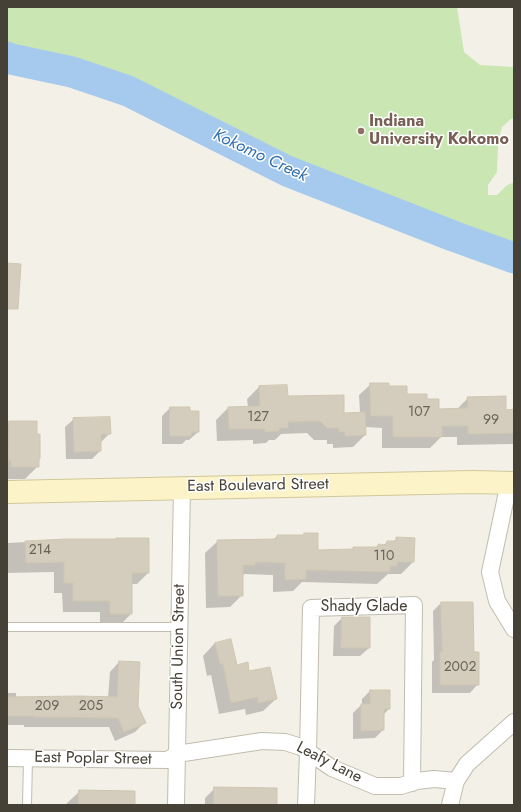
<!DOCTYPE html>
<html>
<head>
<meta charset="utf-8">
<style>
	body { margin:0 }
	#map { position:relative; width:521px; height:812px; overflow:hidden; background:#f3f1e7; font-family:Jost,sans-serif }
	canvas { display:block }
	.frame { position:absolute; inset:0; border:8px solid #464137; pointer-events:none }
</style>
</head>
<body>
<div id="map">
<canvas width="521" height="812"></canvas>
<div class="frame"></div>
</div>
<script>
const c = document.querySelector('canvas').getContext('2d');
c.lineJoin = 'round';
function fill(path, color) {
  c.fillStyle = color;
  c.fill(path, 'evenodd');
}
function trace(path, color, width, dash) {
  c.strokeStyle = color;
  c.lineWidth = width;
  c.lineCap = dash ? 'butt' : 'round';
  c.setLineDash(dash || []);
  c.stroke(path);
}
function drawText(font, color, halo, rows, align = 'center') {
  c.font = font + ' Jost,sans-serif';
  c.lineWidth = 3;
  c.setLineDash([]);
  c.textBaseline = 'middle';
  c.strokeStyle = halo;
  c.fillStyle = color;
  for (const [text, x, y, turn = 0] of rows) {
    c.save();
    c.translate(x, y);
    c.rotate((+turn || 0) * Math.PI / 180);
    c.textAlign = isNaN(turn) ? turn : align;
    if (halo) c.strokeText(text, 0, 0);
    c.fillText(text, 0, 0);
    c.restore();
  }
}
fill(new Path2D(`
	M7,7H457L464,52L480,65L514,67V118L511,119L502,127L499,138L498,147L497,172L488,185V195H497L506,186L514,182V258L453,236L287,171L128,91L72,72L11,59L7,57Z`), '#cae6b2');
fill(new Path2D(`
	M371,384L388,387L406,395L426,400L438,410L457,409L468,398L505,411L514,410V443L513,444L457,445V437H441L430,448H382V428L365,427V435L353,447L333,448V444H327V440H314L307,433L281,434L275,440H269L266,443L253,444V440L217,441L216,420L228,408L248,407L247,399L260,386L287,397L343,414L360,413L359,395Z
	M170,408L189,412L198,432L189,440H186L182,444H162V416Z
	M74,419L110,433L101,442H100V451L92,459H66L65,427Z
	M10,422L39,459L38,460V466L25,479H7V425Z
	M304,534L317,551L351,550L354,548H375L378,545L383,546L387,542H393L397,538L414,539L413,562L401,574H388L377,584L302,582L293,591L273,592V575L244,574L242,577V595L230,607L206,608L205,553L218,541L273,540L277,536H303Z
	M66,540L148,573L137,584H131V614L120,625H100V612H63L62,593H54V572L7,573V543Z
	M441,603L473,653L478,684L470,693H432V662L434,660L433,611Z
	M342,618L369,648L360,656H333L334,626Z
	M215,643L236,666L249,673L276,699L263,711L246,715L245,709L219,714L211,675L207,676L203,656Z
	M119,662L144,723L135,732L115,741L109,727H24V725H7V693H16V698H108L110,672Z
	M370,691H389V709L383,715V730L375,738L353,739V713L362,704V699Z
	M215,788L276,805H205V798Z
	M80,791L134,805H67V803Z
	M413,804V805H379Z`), '#0003');
trace(new Path2D(`
	M7,57L11,59L72,72L128,91L287,171L453,236L514,258`), '#a6caed', 31);
const building = new Path2D(`
	M7,263L21,264L18,309H7Z
	M370,383H389V386H407V394H427V399H439V409L468,408L467,397L506,396V410L514,409V433L468,434V426H442V437H393V416H371Z
	M287,385L288,396L344,395V413L365,412L366,435L345,436V432H339V428H327L320,421L288,422V428H279V431L265,432V429H229L228,407L260,406L259,386Z
	M170,407H190V411H199V432H192L191,436H170Z
	M110,417L111,434H101V451L74,452L73,418Z
	M9,421H37V434H40V459H39V467H11V460L9,461Z
	M304,533H318V550L353,549V547H378V544L386,545L387,541H396V537L415,538L414,562H397V566H390V572L306,570V579L285,580V563L255,562V565H243V596H218L217,540L277,539V535H304Z
	M116,538H149V573H132V614H110V601H73V583H64V562L26,563L25,541L66,539H116Z
	M441,602H473L474,652H479V685H440V652H442Z
	M342,617H370V648H341Z
	M231,639L237,665L248,662L249,671L270,667L277,699L258,703L257,697L231,703L223,664H220L215,643Z
	M119,661L140,662L138,706L146,723L124,732L118,718L34,717V716H7V697L79,696L117,697Z
	M370,690H390V709H384V730L361,731V704H370Z
	M214,787L277,788V805H214Z
	M79,790L135,791V805H79Z`);
fill(building, '#d4cdbd');
trace(building, '#cfc6b1', 1);
const service = new Path2D(`
	M7,627H179
	M27,805L28,758`);
const minor = new Path2D(`
	M509,483L490,572L497,601L514,629
	M7,758L168,760L177,754L262,741L285,742L301,747L332,768L375,786H401L417,781L434,779L456,781
	M176,805L182,488
	M306,805L308,752L311,608L414,605L412,783
	M450,805L456,781L467,764L514,722`);
const secondary = new Path2D(`
	M7,492L473,482L514,483`);
trace(service, '#c1bcad', 10);
trace(minor, '#c1bcad', 18);
trace(secondary, '#d1c799', 24);
trace(service, '#fff', 8);
trace(minor, '#fff', 16);
trace(secondary, '#fcf4c8', 22);
for (const [x, y, r, color] of [
	[361,131,4,"#8d6e63"]
]) {
  const dot = new Path2D();
  dot.arc(x, y, r, 0, 2 * Math.PI);
  c.fillStyle = color;
  c.fill(dot);
  trace(dot, '#fff', 1.5);
}
drawText('14px', '#6a6458', null, [
	["107",419,413],
	["127",258,418],
	["99",491,421],
	["214",40,551],
	["110",384,557],
	["2002",460,668],
	["209",47,707],
	["205",91,707]
]);
drawText('bold 16px', '#785e54', '#fff', [
	["Indiana",369,122],
	["University Kokomo",369,140]
], 'left');
drawText('16px', '#464137', '#fff', [
	["East Boulevard Street",258,486,-1],
	["Shady Glade",364,607],
	["South Union Street",179,647,-89],
	["East Poplar Street",93,759,1],
	["Leafy Lane",329,763,27]
]);
drawText('italic 17px', '#346fae', '#fff', [
	["Kokomo Creek",260,156,25]
]);
</script>
</body>
</html>
